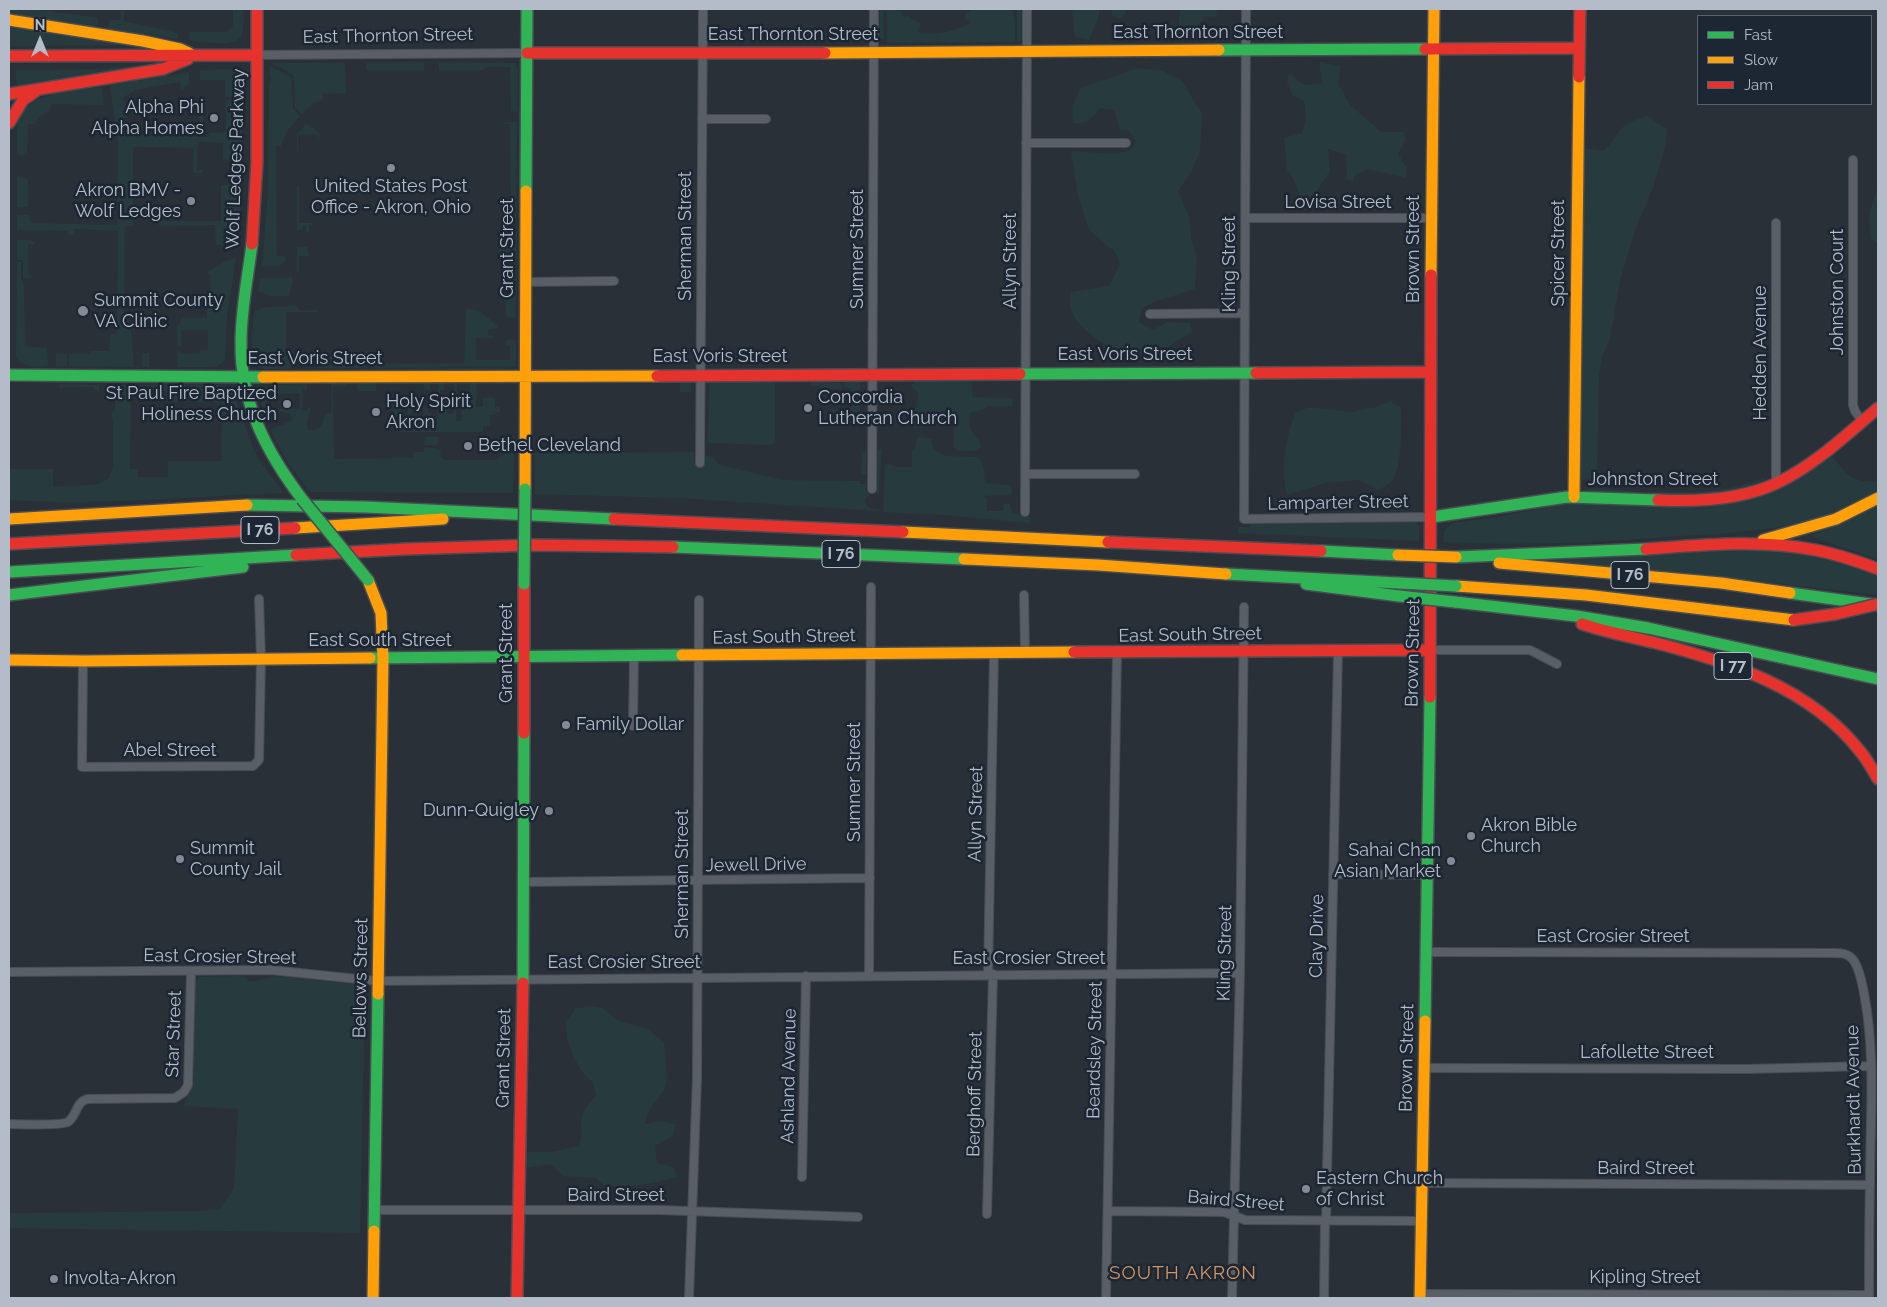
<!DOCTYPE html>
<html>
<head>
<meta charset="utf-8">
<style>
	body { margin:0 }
	#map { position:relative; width:1887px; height:1307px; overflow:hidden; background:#2a3038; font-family:Raleway,sans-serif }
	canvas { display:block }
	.frame { position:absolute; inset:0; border:10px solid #b4bcc9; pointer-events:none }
	.legend { position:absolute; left:1697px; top:15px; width:175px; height:90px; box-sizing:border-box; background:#1d2633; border:1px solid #59626f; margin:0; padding:6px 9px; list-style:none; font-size:15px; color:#b4bcc9 }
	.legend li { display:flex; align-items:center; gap:10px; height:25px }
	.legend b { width:25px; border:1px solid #59626f }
	.north { position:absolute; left:15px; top:15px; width:50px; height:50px; -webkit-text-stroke:4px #1d2633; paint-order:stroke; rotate:0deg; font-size:14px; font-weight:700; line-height:20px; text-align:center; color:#b4bcc9 }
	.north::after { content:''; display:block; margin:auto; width:18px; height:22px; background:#b4bcc9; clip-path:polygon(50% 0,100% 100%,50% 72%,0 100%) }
</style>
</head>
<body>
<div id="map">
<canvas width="1887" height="1307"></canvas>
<div class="frame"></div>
<ul class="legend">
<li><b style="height:6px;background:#30b455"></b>Fast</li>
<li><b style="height:6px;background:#ff9f0a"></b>Slow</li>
<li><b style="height:6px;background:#e5322d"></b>Jam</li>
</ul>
<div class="north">N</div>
</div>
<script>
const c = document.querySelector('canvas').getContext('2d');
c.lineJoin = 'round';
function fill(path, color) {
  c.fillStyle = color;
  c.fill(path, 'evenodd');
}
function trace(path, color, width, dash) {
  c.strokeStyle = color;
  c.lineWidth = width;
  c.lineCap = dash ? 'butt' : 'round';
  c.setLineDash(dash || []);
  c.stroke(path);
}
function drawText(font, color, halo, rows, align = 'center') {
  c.font = font + ' Raleway,sans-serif';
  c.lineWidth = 5;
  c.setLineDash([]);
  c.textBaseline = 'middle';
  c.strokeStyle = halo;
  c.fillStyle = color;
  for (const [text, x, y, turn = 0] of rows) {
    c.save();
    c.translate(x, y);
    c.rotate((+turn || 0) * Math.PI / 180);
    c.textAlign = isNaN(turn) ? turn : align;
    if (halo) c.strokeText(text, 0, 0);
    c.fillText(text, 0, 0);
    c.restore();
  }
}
fill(new Path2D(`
	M9,9H36L98,18L97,27L12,15L9,12Z
	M121,9H124V21L174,32L178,35V39L108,29L110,20H120Z
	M233,9H243C243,17 245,29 241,36C235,48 200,42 189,40L190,32H226L230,30L233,25Z
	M880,9H884V39H879Z
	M886,9H898L905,18L907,16L920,23V29H918L919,33C937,36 953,31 969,24L970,21H967L964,15L972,9H1011L1015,19V42L887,43Z
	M1017,9H1022L1021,42H1017Z
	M1072,9H1099V16L1089,40L1075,37Z
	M1111,9H1126L1125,15L1120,19L1112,15Z
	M1181,9H1216L1217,16L1206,17L1197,26L1179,30V16Z
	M9,25L132,43V45L10,46Z
	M889,45H1011V46Z
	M424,62V70H366V63Z
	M439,62L515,63L518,70L517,112L511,111L510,67H486L483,70H439Z
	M1319,62L1341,66L1338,84L1351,106L1381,132H1404L1406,140L1398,154L1407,168L1406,178L1367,169L1354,176L1353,181L1347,179L1346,154L1328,149L1330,171L1310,202L1301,200L1294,180L1287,170L1284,138L1302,133L1306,118L1304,101L1293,96L1287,83L1289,73L1304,85L1322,83Z
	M273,63H345L346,93L323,94V100L313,103L302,114L295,107L294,77L289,72L272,64Z
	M270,66L291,77L293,108L300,116L287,131L281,146H276L277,255L285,256V261L280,266H262L268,192L269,82L271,81V76L269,75Z
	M111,67H149L19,88L17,87L15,70L106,69Z
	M1138,68L1163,71L1182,81L1202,114L1200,152L1191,172L1178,191L1189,216L1192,242L1197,256L1195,289L1154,302L1142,308L1139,322L1153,330L1167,322L1190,323L1192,332L1168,347L1137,353L1118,354C1098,339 1062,321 1071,292L1109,286L1120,264L1115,252L1089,230L1078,196L1071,152L1072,151L1116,154L1130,150L1136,141L1129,131L1120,130L1114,110L1099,108C1092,120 1086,124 1073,123L1072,107L1081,88Z
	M221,69H232L239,73L242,81L243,97H225V80H200V71Z
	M189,72V84L181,91L180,82L135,90L123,98V101H125L126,126H135V135L209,137V133L226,132V100H243L242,166L237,168L236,160L223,159V143L198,142L197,170H204L201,173H193V148L133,147V226H125L124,315L125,321L131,325L134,367L69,366V354H90V351H109L110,334H117L118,231L74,229V235H68L67,231L17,230V215H29L30,221L32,223L117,225L118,131L116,130L110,85Z
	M102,87L104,105L51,104L50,111L41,115L35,124H28L27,152L23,155L17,154C17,144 16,133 18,123C27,90 74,91 102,87Z
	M200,103L203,105V132H199Z
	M1647,116L1667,129L1665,147L1653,188L1634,233L1620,281L1610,338L1602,357L1599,375L1597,477L1580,480L1582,148L1603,151C1611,145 1615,137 1621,129C1627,122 1638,119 1647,116Z
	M504,122H517L516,222H511L510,124H503Z
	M519,122V211L518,222Z
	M305,125H309L319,133V138H318L317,134L298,135V151H297V135Z
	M1878,152V243L1871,239L1869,223L1870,211L1878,186Z
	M17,177L26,178L28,181V207H17Z
	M221,185H242L238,247L216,245L215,225L159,226V218H161V221H221Z
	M297,186H299V223H312V226H309V232H306V226H302V230H297Z
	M517,232L516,318L507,317L506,314V255H500L499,247H504V233Z
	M17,240H31L34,242V245L28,243V274L34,278H23V260H17Z
	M297,247H307L309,256H299V272L296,271Z
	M236,258L227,317L225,361L215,367H178L177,349L179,353L200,354V350H208V330H182L181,346H177V326L180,324L182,318H207V300H211L210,274L206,273L225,261Z
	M17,262H21V280L23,281L24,289L25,346L47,348L48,366C35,366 22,369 16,356Z
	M292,276L293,282L289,296H271L258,291L260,278H285Z
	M296,306L300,311L317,310V312H286V350L284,351L312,352L302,355L289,369C281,369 268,371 261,368C247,361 253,324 255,311L266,307Z
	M468,309L480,311L499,327L488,330L489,336L493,335V338H476V360H510V346L505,345L506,341L512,339L516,341V366L376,368L365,356L357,352H314L378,351V364L464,363L466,311Z
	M142,353H149V367H142Z
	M56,354H67V366H56Z
	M317,357H355L356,358L317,360Z
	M317,365H365L369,368H317Z
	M514,368L458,370L378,369Z
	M680,381H691V392H680Z
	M775,381V443L770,445L708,443L709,382Z
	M811,381H840L842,387L841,389H820L819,386H811Z
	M843,381H860V393H853L849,388L844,387Z
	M916,381H966L971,384L973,397L1011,398L1013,399L1012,406H986L985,409L970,413C964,432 981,436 981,447L975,451H958L953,447L954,425L946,417L930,414L927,416L926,425C912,432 908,424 908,411L917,408L918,392L912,388V384Z
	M424,383H430V390H425L424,408L427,409L429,413H431L432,420H438V383H444V390H440V406L447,408L448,414L454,413V383H457L456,421H461V408H471L469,383H477L476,407H483V398H495V407H500V412H496L495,415H490V426H483V432H400L395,430L394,408L401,410V413L396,418V426L408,429V406L412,408L410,428H423Z
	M59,384L99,385V393L93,387H63L60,389Z
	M307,384V390H303L302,410L307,411V408H311L307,422L308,430C320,431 322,426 325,415L332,412V384H347V386H333L334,459L413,458L414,452H424V447L435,448L440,450L441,457L444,460H495L510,449H515L513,493L310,492L287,461L270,430L293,420L290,414L279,411V409H300V393L276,394L275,392H269L270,388L274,385Z
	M357,384H376V391H358Z
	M107,385H138V393H131L130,469H138V477H168V461H221L222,403L190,402V385C203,385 221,382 231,390C235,394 250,441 255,452C263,467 274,480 284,493C193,496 101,506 9,500V469H53V487L99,484L109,478L113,467V422L111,412L115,411V391L108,390Z
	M148,385H187L188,393H168L166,390H148Z
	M269,385L267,393L269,419L266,420L259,396L262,390Z
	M169,395H188V402H169Z
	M1390,401L1401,407C1402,423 1402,469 1392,481C1388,484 1383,487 1379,490L1359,480L1329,482L1287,495C1280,472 1286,433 1296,412L1310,407L1351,412L1376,407Z
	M855,403H860V421H831V409H849Z
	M425,437H440L436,446L424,445Z
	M499,437H515V446C508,446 506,440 499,439Z
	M920,437L931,439L934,450L947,456L977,457C985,463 984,471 985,481L986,483L1008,485L1012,489V493L1010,495L984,496L987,499V511H1003L1004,504H1010L1012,512L1030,517V523L943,515L883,512L885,465L889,464L895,467H912V451L915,448L917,438Z
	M497,442L502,443L507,447L501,453L495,452V444Z
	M882,449L879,494L875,492L870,493L865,500L866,504L869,508L879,509V511L676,498L535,494L534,453L694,452L695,464H705V456C717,456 713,461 721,465L782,480L860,481V484H866V491H877V450Z
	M862,452H866V474L861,475Z
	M1832,455C1846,475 1852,483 1878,481V490C1813,532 1741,532 1667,537C1592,543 1518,546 1443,542L1444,531L1452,523L1492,518L1534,510V508L1565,503H1599L1687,507L1727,504L1775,490L1802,475Z
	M1765,477V480C1729,495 1691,495 1652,494L1651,491C1689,493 1729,493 1765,477Z
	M1599,488L1636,491L1633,493L1588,491L1583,489Z
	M1878,503V560L1813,537V535L1838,525Z
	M1416,522L1419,526V541L1238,533V527H1249L1250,524L1254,523Z
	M1768,550L1823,556L1878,576V595L1747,580L1530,561L1707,552Z
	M239,976L245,977L249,981C259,982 265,977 276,976L362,985L365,989L360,1233L9,1228V1213L199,1211L220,1209L234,1188L238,1109L183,1106L193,1086L195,982L199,977Z
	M589,1006L602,1008L619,1021L648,1029L664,1042L667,1080L664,1090L652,1106L644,1124L660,1121L676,1124L673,1135L655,1146L657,1163L673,1167L678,1177L653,1183L622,1187L604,1185L595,1178L563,1176L551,1164L525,1168L526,1152H551L579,1146C583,1134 581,1134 581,1123C581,1111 590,1103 596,1095L593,1083L583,1073L574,1058L567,1041L566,1023L575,1009Z`), '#273a3e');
const street = new Path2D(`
	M1246,9L1244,519L1432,517
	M256,55L527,53
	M702,119H766
	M1026,143H1126
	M1853,160V405L1855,411L1862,421
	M1246,218H1431
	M526,282L614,281
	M1150,314L1245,313
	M700,463L703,9
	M1026,474H1135
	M1776,483V223
	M872,489L874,9
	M1025,512L1027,9
	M1024,595L1025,653
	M1431,650H1530L1557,664
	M83,661L82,767L253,766L259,760L261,659L259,599
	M633,726L634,656
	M1333,874L1428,875
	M523,882L870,878
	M1426,952L1834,953C1841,953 1849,953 1854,961C1860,970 1862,983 1864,993C1876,1056 1870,1120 1870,1184C1869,1222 1869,1260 1869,1298
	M9,972L271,970L377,981L1240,973
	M988,974L994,654
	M869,976L871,587
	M1424,1068L1747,1069L1871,1066
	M9,1124C19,1124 61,1126 68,1122C77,1116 75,1103 87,1099L175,1098L184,1092L188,1085L191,972
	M802,1177L806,976
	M1422,1183L1870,1185
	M374,1210H659L858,1217
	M1108,1211L1224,1212L1245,1220L1421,1221
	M987,1214L993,974
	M1326,1222L1338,651
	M1420,1294L1869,1295
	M689,1298L697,1077L699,600
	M1106,1298L1117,653
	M1232,1298L1240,973L1244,607
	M1324,1298L1325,1222`);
const fast = new Path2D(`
	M1219,50L1425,49
	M526,191L527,9
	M252,244C248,276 241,309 241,342C240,402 267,453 302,499
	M1020,374L1256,373
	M9,375L263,377
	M247,505L366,507L614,519
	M1432,517L1567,497L1658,500
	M673,547L964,559
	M1321,551L1398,555
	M1456,557L1646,549
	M9,572L296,555
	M1226,574L1399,583
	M1306,584L1399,596
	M1790,593L1877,605
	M9,595L243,567
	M1455,602L1576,616L1648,628L1878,679
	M370,658L682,655
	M523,983L524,733
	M1425,1021L1430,697
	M374,1231L378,994`);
const slow = new Path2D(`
	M9,20L143,41L180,49L189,53
	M825,53L1219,50
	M1431,275L1434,9
	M263,377L657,376
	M525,489L526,191
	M1574,497L1579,77
	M9,519L247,505
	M295,528L443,519
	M903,532L1108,542
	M1763,540L1836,519L1878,498
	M964,559L1098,565L1226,574
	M1499,563L1721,583L1790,593
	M368,580L381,613L383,658L378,994
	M1456,586L1586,595L1794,620
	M682,655L1074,652
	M9,660L85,661L370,658
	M373,1298L374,1231
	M1420,1298L1425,1021`);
const jam = new Path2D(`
	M1425,49L1578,48
	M527,53H825
	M9,56L256,55
	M1579,77L1580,9
	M9,94L163,69L188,59
	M9,123L23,100L36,91
	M252,244L257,162V9
	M1256,373L1431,372
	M657,376L1020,374
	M1658,500C1698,502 1741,500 1777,483C1815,465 1846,435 1878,408
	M614,519L903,532
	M1108,542L1321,551
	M9,544L295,528
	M1646,549C1702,545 1760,539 1815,550C1837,554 1857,561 1878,569
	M296,555L406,549L535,545L673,547
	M1582,624C1606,632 1631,637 1656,643C1730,662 1810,688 1859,750C1867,759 1872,769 1878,779
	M1074,652L1431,650
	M1430,697L1431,275
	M524,733V584
	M517,1298L523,983`);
trace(street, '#484c53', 10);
trace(fast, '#484c53', 14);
trace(slow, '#484c53', 14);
trace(jam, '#484c53', 14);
trace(street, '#5a5e66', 8);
trace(fast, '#30b455', 11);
trace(slow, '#ff9f0a', 11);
trace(jam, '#e5322d', 11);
const fastBridge = new Path2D(`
	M302,499L368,580
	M1399,583L1456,586
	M524,584L525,489
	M1399,596L1455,602`);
const slowBridge = new Path2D(`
	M1398,555L1456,557`);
const jamBridge = new Path2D(`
	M1794,620L1836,614L1878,604`);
trace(fastBridge, '#484c53', 14, []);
trace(slowBridge, '#484c53', 14, []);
trace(jamBridge, '#484c53', 14, []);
trace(fastBridge, '#30b455', 11);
trace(slowBridge, '#ff9f0a', 11);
trace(jamBridge, '#e5322d', 11);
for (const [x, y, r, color] of [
	[214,118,5,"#848b96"],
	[391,168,5,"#848b96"],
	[191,201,5,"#848b96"],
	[83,311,6,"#848b96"],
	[287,404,5,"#848b96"],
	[808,408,5,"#848b96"],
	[376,412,5,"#848b96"],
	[468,446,5,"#848b96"],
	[566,725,5,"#848b96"],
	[549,811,5,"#848b96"],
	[1471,836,5,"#848b96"],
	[180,859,5,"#848b96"],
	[1451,861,5,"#848b96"],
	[1306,1189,5,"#848b96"],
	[54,1279,5,"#848b96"]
]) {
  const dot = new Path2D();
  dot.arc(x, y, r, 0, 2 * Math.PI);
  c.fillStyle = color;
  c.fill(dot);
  trace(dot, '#1d2633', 2);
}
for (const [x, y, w] of [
	[260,530,38],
	[841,554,38],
	[1630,575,38],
	[1733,666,38]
]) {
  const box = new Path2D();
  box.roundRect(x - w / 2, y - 13.5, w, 27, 4);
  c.fillStyle = '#1d2633';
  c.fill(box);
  trace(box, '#b4bcc9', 1);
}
drawText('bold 16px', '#b4bcc9', null, [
	["I 76",260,530],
	["I 76",841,554],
	["I 76",1630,575],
	["I 77",1733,666]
]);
drawText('18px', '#b4bcc9', '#1d2633', [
	["East Thornton Street",1198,33],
	["East Thornton Street",793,35],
	["East Thornton Street",388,36,-1],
	["Wolf Ledges Parkway",236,159,-88],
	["Lovisa Street",1338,203],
	["Sherman Street",686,236,-90],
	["Grant Street",508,248,-90],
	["Sumner Street",858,249,-90],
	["Brown Street",1414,249,-90],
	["Spicer Street",1559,253,-90],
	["Allyn Street",1011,261,-90],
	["Kling Street",1230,264,-90],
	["Johnston Court",1838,292,-90],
	["Hedden Avenue",1761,353,-90],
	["East Voris Street",1125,355],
	["East Voris Street",720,357],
	["East Voris Street",315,359],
	["Johnston Street",1653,480],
	["Lamparter Street",1338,503,-1],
	["East South Street",1190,635,-1],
	["East South Street",784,637,-1],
	["East South Street",380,641],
	["Grant Street",507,653,-90],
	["Brown Street",1413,653,-89],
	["Abel Street",170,751],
	["Sumner Street",855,782,-90],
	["Allyn Street",976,814,-89],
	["Jewell Drive",756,865,-1],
	["Sherman Street",683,874,-90],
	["Clay Drive",1317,936,-89],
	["East Crosier Street",1613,937],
	["Kling Street",1225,953,-89],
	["East Crosier Street",220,957,1],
	["East Crosier Street",1029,959],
	["East Crosier Street",624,963],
	["Bellows Street",361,978,-89],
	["Star Street",174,1034,-88],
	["Beardsley Street",1095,1050,-89],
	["Lafollette Street",1647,1053],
	["Grant Street",504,1058,-89],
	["Brown Street",1407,1058,-89],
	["Ashland Avenue",789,1076,-89],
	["Berghoff Street",975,1094,-89],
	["Burkhardt Avenue",1854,1100,-91],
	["Baird Street",1646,1169],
	["Baird Street",616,1196],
	["Baird Street",1236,1201,5],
	["Kipling Street",1645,1278]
]);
drawText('18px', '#b4bcc9', '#1d2633', [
	["Alpha Phi",204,108,"right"],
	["Alpha Homes",204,129,"right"],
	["United States Post",391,187,"center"],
	["Office - Akron, Ohio",391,208,"center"],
	["Akron BMV -",181,191,"right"],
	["Wolf Ledges",181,212,"right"],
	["Summit County",94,301],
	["VA Clinic",94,322],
	["St Paul Fire Baptized",277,394,"right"],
	["Holiness Church",277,415,"right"],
	["Concordia",818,398],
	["Lutheran Church",818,419],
	["Holy Spirit",386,402],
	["Akron",386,423],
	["Bethel Cleveland",478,446],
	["Family Dollar",576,725],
	["Dunn-Quigley",539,811,"right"],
	["Akron Bible",1481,826],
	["Church",1481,847],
	["Summit",190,849],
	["County Jail",190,870],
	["Sahai Chan",1441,851,"right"],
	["Asian Market",1441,872,"right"],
	["Eastern Church",1316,1179],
	["of Christ",1316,1200],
	["Involta-Akron",64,1279]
], 'left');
c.letterSpacing = '1px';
drawText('19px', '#d59563', '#1d2633', [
	["SOUTH AKRON",1183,1273]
]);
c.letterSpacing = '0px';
</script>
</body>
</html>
